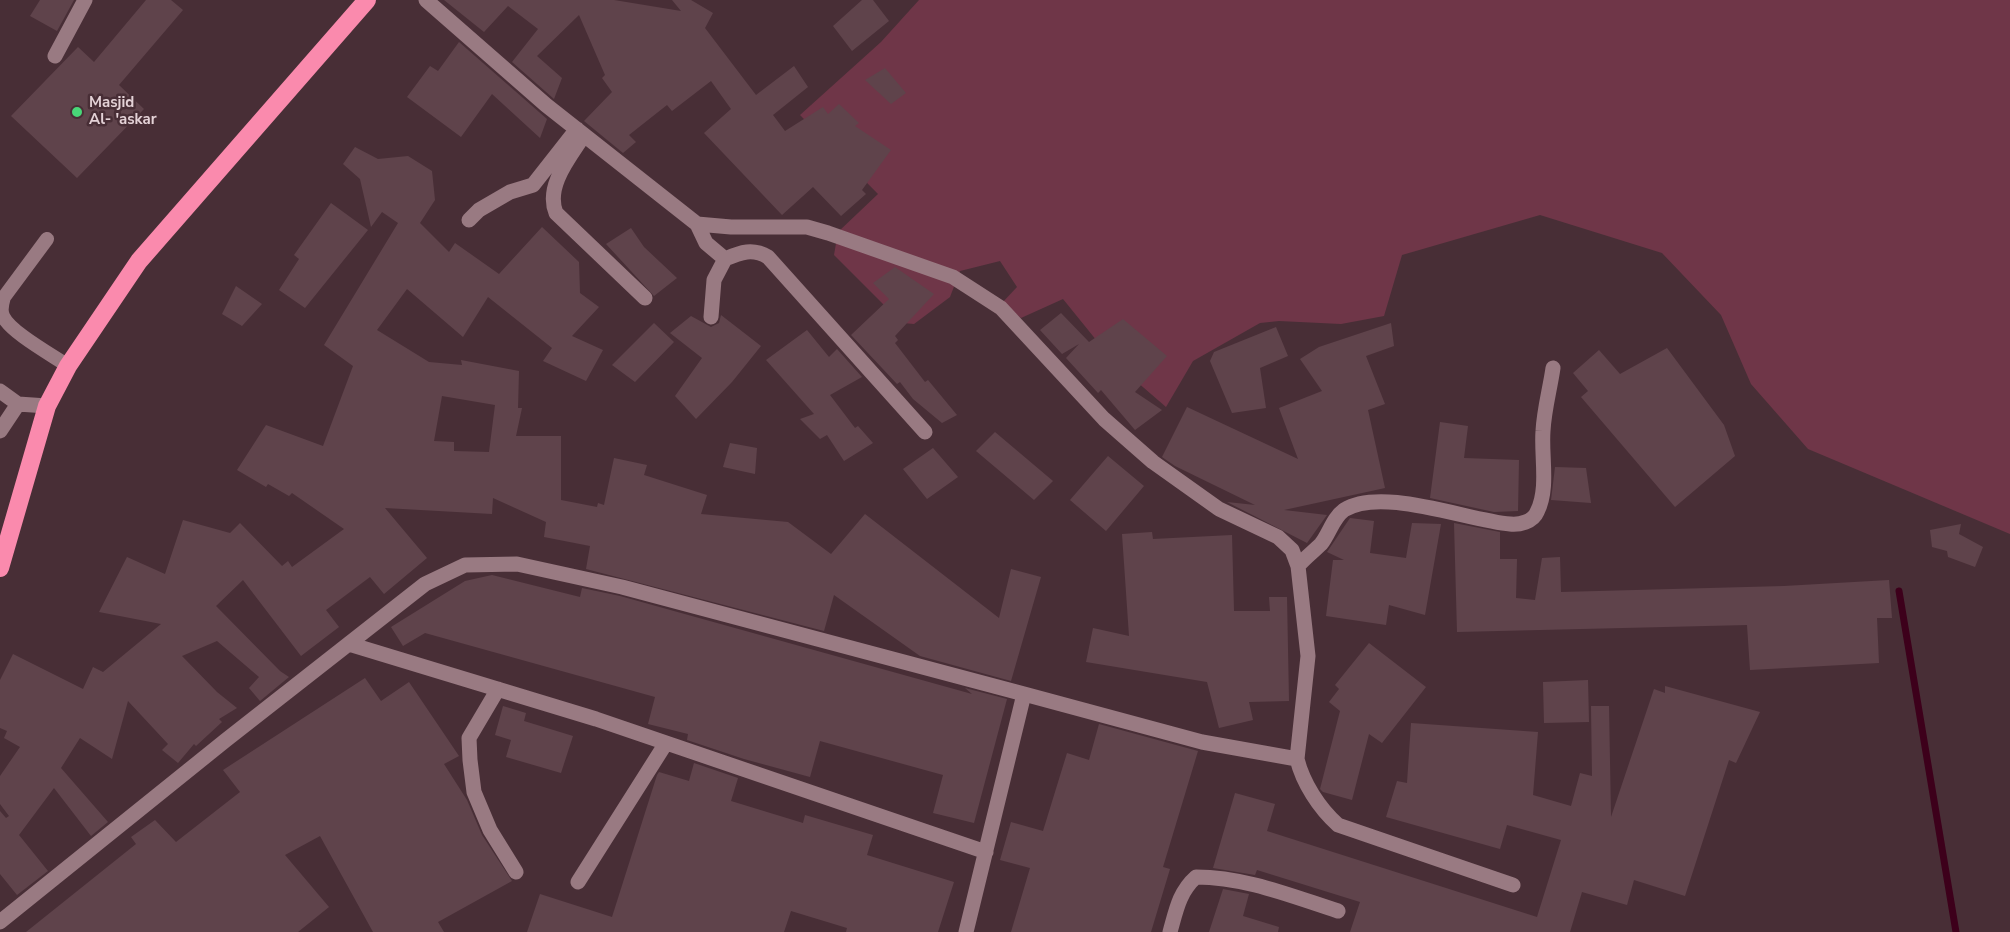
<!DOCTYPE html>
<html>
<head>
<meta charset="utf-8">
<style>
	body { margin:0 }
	canvas { display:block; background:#482e36 }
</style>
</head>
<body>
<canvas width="2010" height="932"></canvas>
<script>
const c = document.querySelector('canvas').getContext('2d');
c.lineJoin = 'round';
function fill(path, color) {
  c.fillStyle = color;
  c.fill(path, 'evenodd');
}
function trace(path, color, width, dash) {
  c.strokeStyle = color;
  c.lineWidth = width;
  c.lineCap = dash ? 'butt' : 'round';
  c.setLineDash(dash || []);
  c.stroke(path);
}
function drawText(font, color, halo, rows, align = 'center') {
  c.font = font + ' "Nunito Sans",sans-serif';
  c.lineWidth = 5;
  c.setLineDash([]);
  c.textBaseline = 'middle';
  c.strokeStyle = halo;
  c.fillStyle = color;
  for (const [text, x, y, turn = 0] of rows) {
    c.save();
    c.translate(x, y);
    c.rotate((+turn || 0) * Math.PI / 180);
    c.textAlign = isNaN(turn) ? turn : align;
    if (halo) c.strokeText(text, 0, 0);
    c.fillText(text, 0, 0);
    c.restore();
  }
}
fill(new Path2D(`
	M919,0H2010V534L1808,449L1751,384L1721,315L1662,253L1540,215L1402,255L1384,316L1341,324L1279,321L1260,323L1193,361L1166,407L1114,362L1063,299L1021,318L1002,303L1017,287L1000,261L960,271L950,297L914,324L881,321L884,305L834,255L838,232L878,194L800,115L881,42Z`), '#6f3648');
trace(new Path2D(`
	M1899,591L1956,932`), '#3d001b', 7);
fill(new Path2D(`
	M40,0H74L57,31L30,16Z
	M146,0H171L183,10L119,85L144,109L77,178L11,116L78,47L94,62Z
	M444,0H614L681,11L672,0H691L713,13L705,28L756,95L794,66L808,87L773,115L785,131L823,107L828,114L839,104L859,123L855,126L891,150L862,190L866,194L841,216L813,187L782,215L704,133L731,109L711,81L672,111L667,105L629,135L636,142L623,153L584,121L612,92L602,78L605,75L579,15L537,56L562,78L554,99L512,62L538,29L508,6L484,32Z
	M862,0H873L889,21L852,51L833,26Z
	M459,42L547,119L540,138L492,94L461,137L407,97L430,66L438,71Z
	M885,68L906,93L891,104L865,80Z
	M355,147L378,159L408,156L432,171L435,200L420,223L449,252L455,243L499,274L542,227L579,262L580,293L599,307L572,336L603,350L586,381L543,361L552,348L488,297L463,337L407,289L377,330L429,362L462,365L461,360L519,371L518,408H522L516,436H561V500L597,507L598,503L604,505L614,458L647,465L644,475L707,495L701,514L788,522L831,554L865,514L999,618L1011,569L1041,577L1011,681L920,656L834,595L824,631L586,569L590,546L544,537L546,522L493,498L492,514L385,508L427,558L384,594L370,577L326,610L339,627L301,656L243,580L216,606L280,671L289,677L260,701L249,688L259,677L217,641L182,656L217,692L237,708L219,719L222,722L196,746L194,744L178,763L162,750L168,744L128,701L112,759L80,738L61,768L108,822L91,836L54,788L19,835L48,871L17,895L0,874V811L6,818L9,816L0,804V776L20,747L4,738L7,731L0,728V680L13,654L83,689L93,667L103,672L161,624L99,612L127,557L165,574L183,520L230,533L240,523L282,566L288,561L292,567L344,529L292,493L289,496L268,484L266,487L237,470L266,425L323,446L353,366L324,345L398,223L382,212L371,227L360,179L343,164ZM442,396L495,405L489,452L454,451V442L434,441Z
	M331,203L368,230L305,308L279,290L299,259L294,255Z
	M631,228L644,247L677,278L654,296L606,244Z
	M895,267L934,294L895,336L898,340L895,343L925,382L928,380L957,415L942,423L913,399L900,382L897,384L851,335L889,299L873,283Z
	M236,286L262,304L242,326L222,314Z
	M1061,313L1089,342L1123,319L1167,356L1135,392L1162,410L1135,430L1101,390L1098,393L1066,358L1079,344L1062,354L1040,330Z
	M721,315L761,346L732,382L696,419L675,396L702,358L670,333L691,316L711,327L719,323Z
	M654,323L674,342L635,382L612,365Z
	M1391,323L1394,346L1366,356L1385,404L1368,410L1385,488L1284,510L1327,515L1307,543L1227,502L1255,505L1175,466L1162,457L1187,407L1298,459L1279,408L1322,391L1300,359L1319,347Z
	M1276,327L1288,356L1260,368L1266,408L1232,413L1210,361L1214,352Z
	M807,330L829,357L837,349L862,377L830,395L855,428L858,426L873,443L844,461L827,435L820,439L800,419L814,414L766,360Z
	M1667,348L1724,425L1735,456L1675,507L1581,397L1588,391L1573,373L1599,350L1620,374Z
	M1440,422L1468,426L1464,458L1519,460L1518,511L1494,512L1430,498Z
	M995,432L1053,481L1034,500L976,451Z
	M730,443L757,448L755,474L723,467Z
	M933,448L958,477L927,499L903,469Z
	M1108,456L1144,486L1106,531L1070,500Z
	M1555,467L1586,468L1591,503L1551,500Z
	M1350,518L1374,521L1370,553L1406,558L1412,523L1441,524L1425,615L1389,605L1386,625L1326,616L1333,560H1344L1327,552Z
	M1454,523L1500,532V559H1517L1516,598L1535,600L1542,558L1560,557L1561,592L1784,586L1889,580L1892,618H1877L1879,663L1750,670L1747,625L1457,632Z
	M1961,524L1959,534L1983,547L1975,567L1948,557L1947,551L1932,547L1930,530Z
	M1152,532L1153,539L1232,535L1234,611H1270L1269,597H1287L1289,701L1249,702L1253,720L1219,728L1207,682L1086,662L1093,628L1129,636L1122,534Z
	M492,575L580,597L582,588L620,596L972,694L965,688L1007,699L974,823L933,813L943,775L820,741L810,777L744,759L687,740L688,734L648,724L655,697L425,633L403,646L391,627L465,581Z
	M1369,643L1426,687L1382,743L1369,734L1352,800L1323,792L1320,789L1340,711L1329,702L1339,689L1335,685Z
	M365,678L381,701L409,682L459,756L444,764L467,800L482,835L512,881L438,922L444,932H373L320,836L285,855L329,907L298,932H26L136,844L131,837L155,820L176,842L240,792L223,770Z
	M1588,680L1589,722L1544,723L1543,682Z
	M1665,686L1760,712L1736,763L1729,760L1685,896L1634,880L1627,905L1582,892L1570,932H1350L1360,902L1257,870L1255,875L1213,868L1235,793L1275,804L1267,831L1537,917L1561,840L1507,825L1500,849L1386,817L1397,781L1407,783L1411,723L1538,732L1533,795L1571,806L1580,773L1592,776L1591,706H1609L1611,817L1654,689L1665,693Z
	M503,706L526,713L524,721L573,736L561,773L506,757L511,740L495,735Z
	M1099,724L1198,751L1163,867L1170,869L1151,932H1011L1030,868L1000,860L1011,822L1043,831L1067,753L1089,760Z
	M694,763L738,778L731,801L803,823L805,815L873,835L867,855L954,882L938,932H846L847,928L791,911L784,932H527L540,894L612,917L657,775L659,772L689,781Z
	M1223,889L1249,894L1243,916L1279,927L1278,932H1209Z`), '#5f434b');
trace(new Path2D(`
	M47,239L4,297C2,304 0,310 3,316C10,332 52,355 68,366`), '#997a82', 14);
trace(new Path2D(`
	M426,0L546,105L697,224L731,227H807L828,233L953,277L1001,308L1104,419L1153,462L1219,509L1278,537L1292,550L1298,566L1308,656L1297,759L1202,742L1024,694
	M55,56L85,0
	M584,135C570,157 545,186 556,213L645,298
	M469,220L479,210L510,192L533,185L577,129
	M697,224L706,243L725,259C741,252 753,248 768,257L925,432
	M711,317L714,280L725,259
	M0,391L18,404
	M0,431L18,404L47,406
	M1298,566C1305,558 1314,551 1321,544C1329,534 1333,518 1344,510C1382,486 1469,521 1510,524C1519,525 1533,522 1537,512C1549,489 1541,456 1543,431C1544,410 1550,389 1553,368
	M349,644L596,719L986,852
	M498,689L469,738L470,760L474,792L490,830L516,872
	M1297,759C1303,783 1319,808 1338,825L1513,885
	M578,882L666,743
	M0,922L226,740L425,584L465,565L517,564L622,587L1024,694L966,932
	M1170,932C1176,911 1179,892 1196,877C1245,877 1291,896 1338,911`), '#997a82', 15);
trace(new Path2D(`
	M0,568L47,406L68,366L139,261L367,0`), '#fa8aad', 18);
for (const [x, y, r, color] of [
	[77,112,6,"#48d778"]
]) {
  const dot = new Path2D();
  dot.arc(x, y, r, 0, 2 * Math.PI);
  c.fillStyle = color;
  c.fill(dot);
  trace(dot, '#482e36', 2);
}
drawText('bold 15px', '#e4d2d7', '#482e36', [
	["Masjid",89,103],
	["Al- 'askar",89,120]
], 'left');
</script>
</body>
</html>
